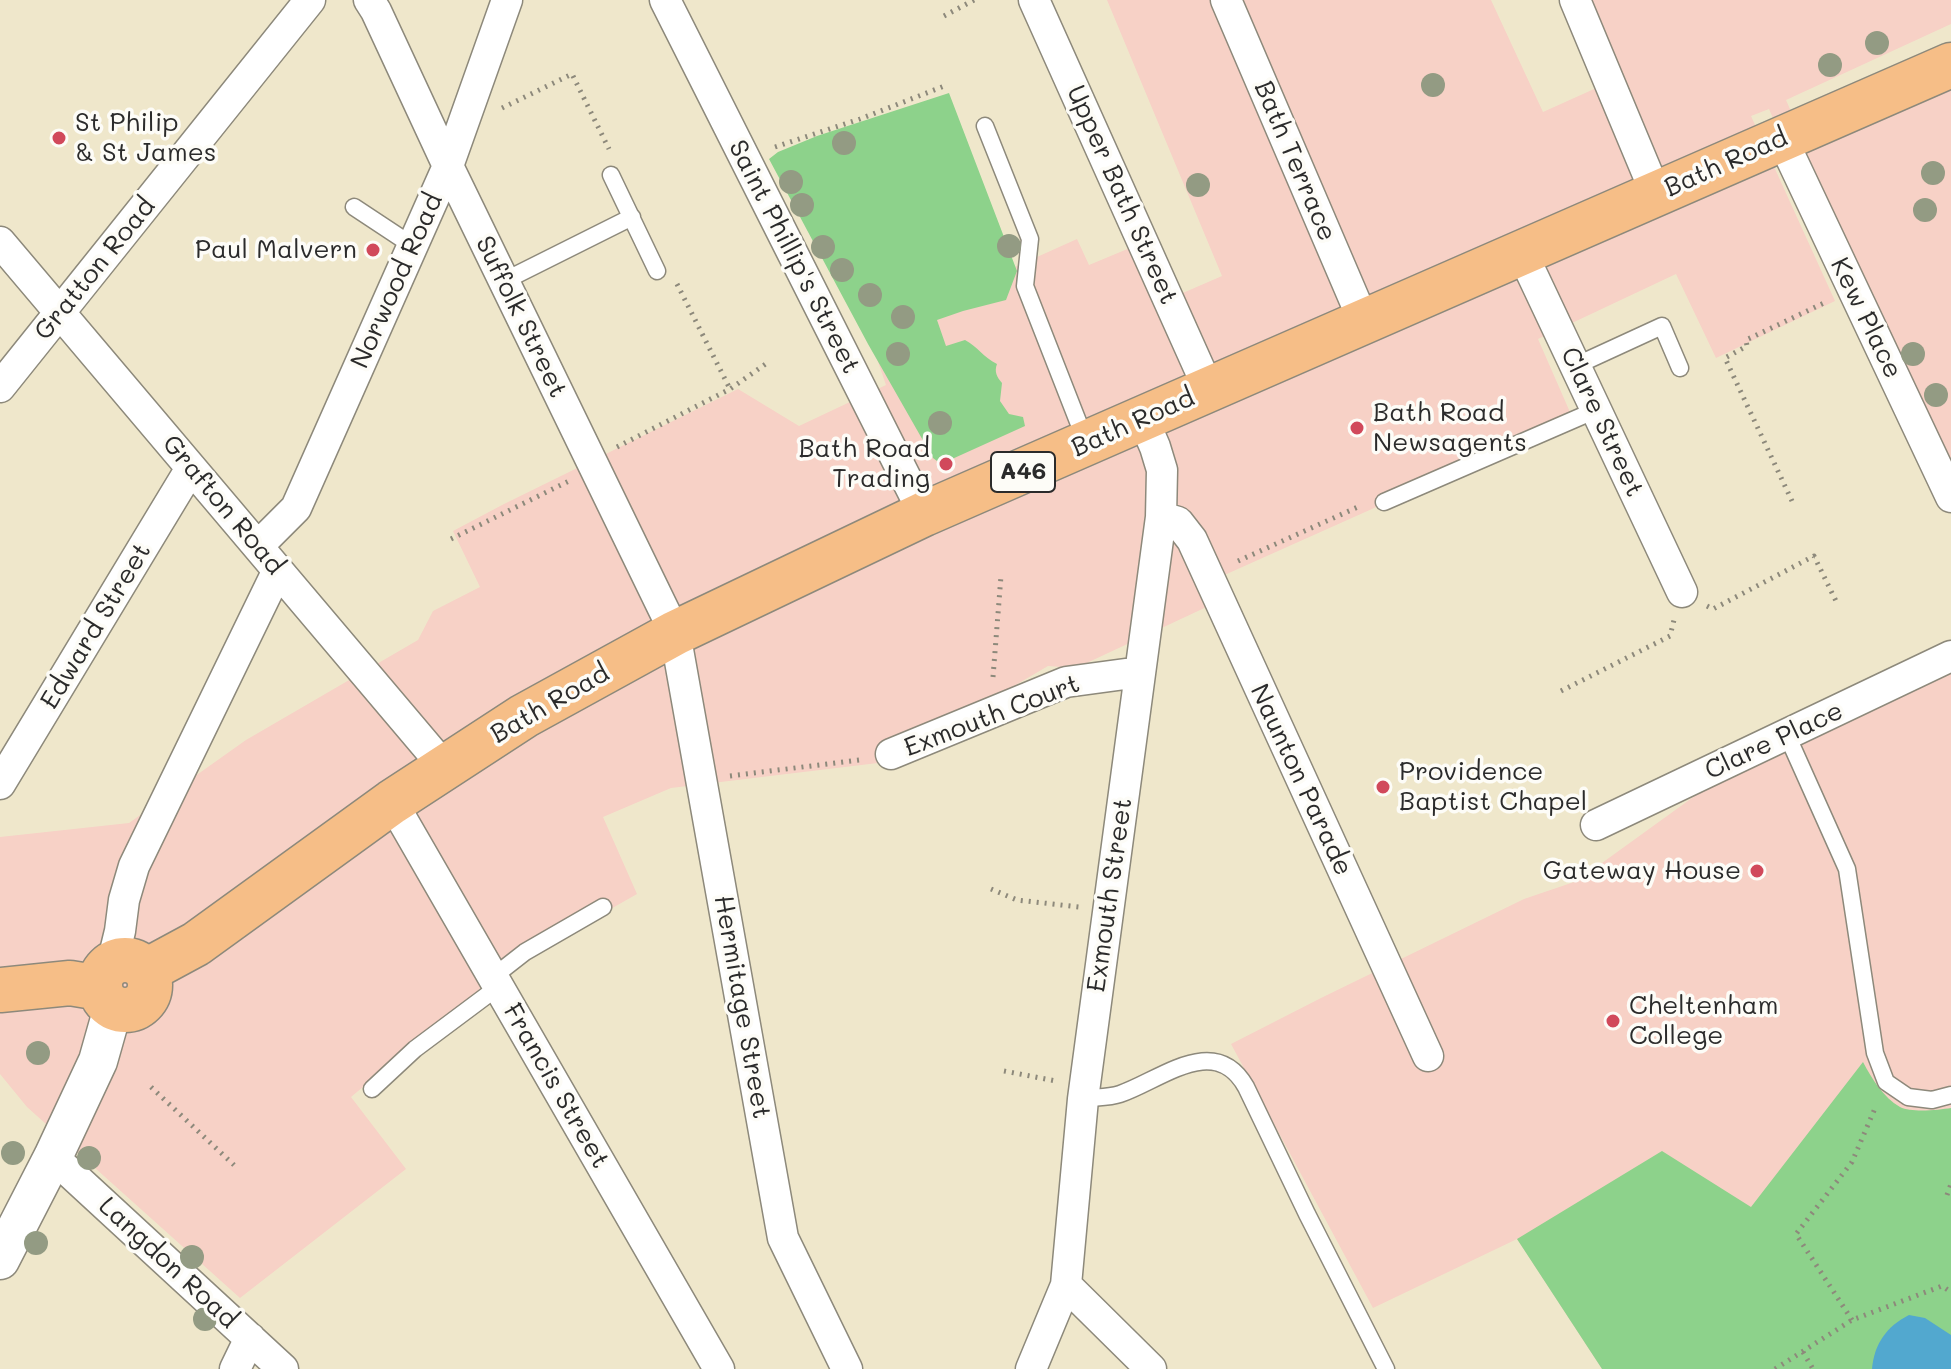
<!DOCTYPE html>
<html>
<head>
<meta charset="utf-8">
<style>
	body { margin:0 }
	canvas { display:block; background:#efe7cb }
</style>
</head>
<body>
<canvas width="1951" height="1369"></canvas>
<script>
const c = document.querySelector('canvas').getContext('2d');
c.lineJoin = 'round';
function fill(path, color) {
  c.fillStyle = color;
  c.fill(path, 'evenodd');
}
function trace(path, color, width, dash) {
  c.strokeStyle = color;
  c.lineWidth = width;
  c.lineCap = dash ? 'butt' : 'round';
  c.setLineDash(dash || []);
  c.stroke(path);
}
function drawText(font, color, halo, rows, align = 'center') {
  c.font = font + ' Mali,sans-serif';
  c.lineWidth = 7;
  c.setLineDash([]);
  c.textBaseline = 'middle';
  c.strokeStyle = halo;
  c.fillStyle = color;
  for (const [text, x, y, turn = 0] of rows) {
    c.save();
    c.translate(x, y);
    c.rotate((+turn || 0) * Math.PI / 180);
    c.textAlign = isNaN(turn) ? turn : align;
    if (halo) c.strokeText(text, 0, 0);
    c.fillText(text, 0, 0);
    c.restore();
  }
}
fill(new Path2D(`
	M1107,0H1491L1543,112L1603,85L1581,0H1951V24L1786,100L1799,130L1951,65V497L1797,173L1769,109L1751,116L1835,301L1716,358L1676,274L1538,339L1573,419L1220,577L1228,597L1076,668L1048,666L939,730L911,759L671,788L603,817L637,894L500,972L351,1097L406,1169L240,1298L27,1107L0,1074V837L129,823L246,740L418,640L433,611L480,587L453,531L504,504L738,389L799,426L886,385L868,333L1077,239L1089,265L1137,245L1162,302L1222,276Z
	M1951,655V1369H1602L1517,1239L1373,1308L1231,1044L1321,998L1524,899L1577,881L1764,746Z`), '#f7d1c6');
fill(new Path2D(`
	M949,93L1017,271L1006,300L963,311L937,320L946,346L965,340C978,347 983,357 997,364C994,372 997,377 1002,383L1000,401L1009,414L1023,417L1025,426L941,464L933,458L868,344L769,159L778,152L817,136Z
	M1863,1062C1872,1079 1883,1097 1900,1107C1912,1113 1938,1110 1951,1108V1369H1602L1517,1239L1662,1151L1751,1207Z`), '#8dd28b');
fill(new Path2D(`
	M1909,1315L1925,1318L1951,1335V1369H1872C1874,1344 1887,1326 1909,1315Z`), '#52a8cf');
const service = new Path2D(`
	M985,126L1030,239L1025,286L1086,442
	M611,175L657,271
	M354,207L413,246
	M504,281L632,217
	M1575,366L1662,326L1680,368
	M1384,502L1596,410
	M1787,735L1847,869L1875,1053L1886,1082L1908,1097L1932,1100L1951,1095
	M493,977L525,952L603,907
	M372,1089L415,1049L498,987
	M1083,1099C1094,1097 1108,1098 1120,1094C1161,1080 1215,1032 1246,1087L1307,1214L1386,1369`);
const minor = new Path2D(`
	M369,0L376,11L448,166L675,633L783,1238L847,1369
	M665,0L924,514
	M1034,0L1209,390
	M1226,0L1364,322
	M1575,0L1656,194
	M1782,139L1951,497
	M0,242L446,769
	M1522,253L1682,592
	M0,387L310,0
	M1161,517L1178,522L1192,540L1428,1056
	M258,546L296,508L448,166L507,0
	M891,754L1066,682L1140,672
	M0,784L191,468
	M392,802L719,1369
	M1596,825L1951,656
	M112,964L120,931L124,900L134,866L278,570
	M53,1157L283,1369
	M1066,1285L1151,1369
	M235,1369L250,1338
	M1031,1369L1066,1285L1083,1099L1161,517L1162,470L1155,447L1143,419`);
const tertiary = new Path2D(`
	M0,1260L53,1157L98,1061L113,1008`);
const primary = new Path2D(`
	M100 985a25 25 0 1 1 50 0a25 25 0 1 1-50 0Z
	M146,971L196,944L392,802L524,716L675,633L924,514L1951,65
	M0,990L70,983L100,988`);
trace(service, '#8d897b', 19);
trace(minor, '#8d897b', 33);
trace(tertiary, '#8d897b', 41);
trace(primary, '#8d897b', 47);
trace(new Path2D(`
	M944,16L974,0
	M502,108L572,74L609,149
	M775,147L860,119L947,85
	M677,284L730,389
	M617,447L730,389L767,363
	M1792,501L1725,358L1747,346L1746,340L1826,302
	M451,539L569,481
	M1238,561L1360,506
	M1707,606L1713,609L1814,556L1836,601
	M993,677L1001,576
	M1561,691L1670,636L1674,620
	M730,776L859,760
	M991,889L1017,900L1079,907
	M1004,1071L1056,1081
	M151,1087L234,1165
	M1947,1195L1951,1184
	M1852,1320L1796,1234L1852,1162L1876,1106
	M1803,1352L1813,1369
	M1775,1369L1852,1320L1942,1286L1951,1292`), '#8d897b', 5, [2, 6]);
trace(service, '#fff', 16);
trace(minor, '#fff', 30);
trace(tertiary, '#fff', 38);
trace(primary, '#f6be87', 44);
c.fillStyle = '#939b83';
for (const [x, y] of [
	[1877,43],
	[1830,65],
	[1433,85],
	[844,143],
	[1933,173],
	[791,182],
	[1198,185],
	[802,205],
	[1925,210],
	[1009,246],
	[823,247],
	[842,270],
	[870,295],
	[903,317],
	[898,354],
	[1913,354],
	[1936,395],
	[940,423],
	[38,1053],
	[13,1153],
	[89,1158],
	[36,1243],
	[192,1257],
	[205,1319]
]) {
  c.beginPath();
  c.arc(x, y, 12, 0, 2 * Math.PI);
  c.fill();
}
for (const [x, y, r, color] of [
	[59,138,8,"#d1495b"],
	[373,250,8,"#d1495b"],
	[1357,428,8,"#d1495b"],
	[946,464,8,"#d1495b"],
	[1383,787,8,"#d1495b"],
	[1757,871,8,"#d1495b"],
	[1613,1021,8,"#d1495b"]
]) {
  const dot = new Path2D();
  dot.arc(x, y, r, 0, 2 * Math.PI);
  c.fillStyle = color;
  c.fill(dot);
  trace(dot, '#fdfcf7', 3);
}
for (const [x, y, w] of [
	[1023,472,64]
]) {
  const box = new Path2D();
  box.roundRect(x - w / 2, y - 20, w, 40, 6);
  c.fillStyle = '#fdfcf7';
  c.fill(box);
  trace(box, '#2b2b2b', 2);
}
drawText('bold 24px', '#2b2b2b', null, [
	["A46",1023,472]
]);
drawText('26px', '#2b2b2b', '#fdfcf7', [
	["St Philip",75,123],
	["& St James",75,153],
	["Paul Malvern",357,250,"right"],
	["Bath Road",1373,413],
	["Newsagents",1373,443],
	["Bath Road",930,449,"right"],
	["Trading",930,479,"right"],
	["Providence",1399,772],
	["Baptist Chapel",1399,802],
	["Gateway House",1741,871,"right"],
	["Cheltenham",1629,1006],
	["College",1629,1036]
], 'left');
drawText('26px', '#2b2b2b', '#fdfcf7', [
	["Bath Terrace",1295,161,67],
	["Bath Road",1726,163,-24],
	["Upper Bath Street",1122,195,66],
	["Saint Phillip's Street",794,257,63],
	["Gratton Road",95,269,-51],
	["Norwood Road",397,281,-66],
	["Suffolk Street",521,317,64],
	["Kew Place",1866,318,64],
	["Clare Street",1602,422,65],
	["Bath Road",1133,423,-24],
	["Grafton Road",223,505,50],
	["Edward Street",96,626,-59],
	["Bath Road",550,704,-30],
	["Exmouth Court",992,716,-21],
	["Clare Place",1774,741,-25],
	["Naunton Parade",1301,780,65],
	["Exmouth Street",1110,895,-82],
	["Hermitage Street",742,1007,80],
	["Francis Street",556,1086,60],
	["Langdon Road",168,1263,43]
]);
</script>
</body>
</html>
